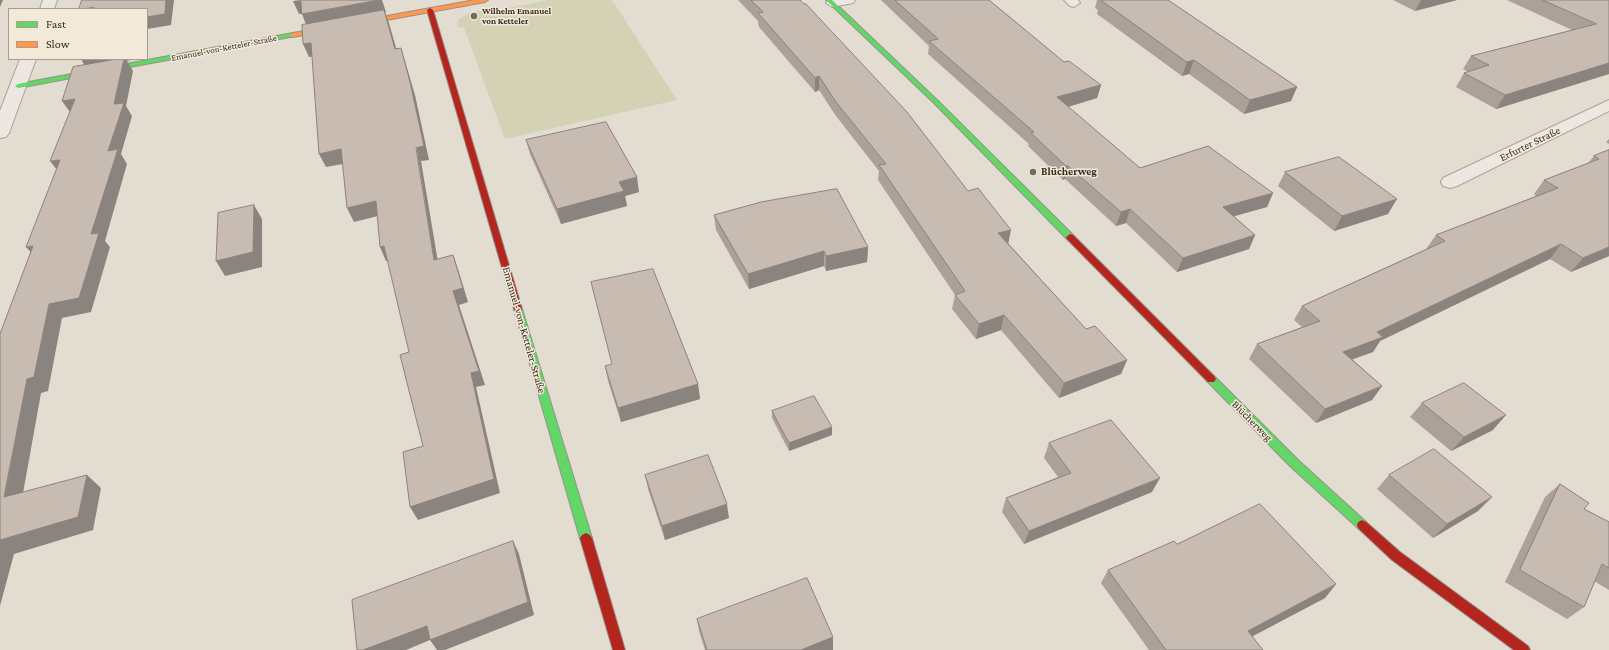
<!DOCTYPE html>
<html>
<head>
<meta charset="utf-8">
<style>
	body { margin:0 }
	#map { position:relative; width:1609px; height:650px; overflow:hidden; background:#e3dcd1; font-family:"Crimson Pro",serif }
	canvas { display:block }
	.legend { position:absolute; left:8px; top:8px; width:140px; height:52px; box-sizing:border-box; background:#f3e9d8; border:1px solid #a89d8f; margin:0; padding:5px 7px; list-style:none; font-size:12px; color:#382a21 }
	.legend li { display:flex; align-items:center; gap:8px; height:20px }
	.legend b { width:20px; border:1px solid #a89d8f }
</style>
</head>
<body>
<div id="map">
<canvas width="1609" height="650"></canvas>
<ul class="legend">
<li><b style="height:5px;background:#63d668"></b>Fast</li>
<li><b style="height:5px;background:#ff974d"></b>Slow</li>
</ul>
</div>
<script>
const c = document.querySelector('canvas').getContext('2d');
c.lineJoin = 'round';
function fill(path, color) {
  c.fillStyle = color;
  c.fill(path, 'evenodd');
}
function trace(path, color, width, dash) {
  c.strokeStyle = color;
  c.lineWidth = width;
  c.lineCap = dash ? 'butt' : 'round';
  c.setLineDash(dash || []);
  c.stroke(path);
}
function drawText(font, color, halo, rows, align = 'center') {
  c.font = font + ' "Crimson Pro",serif';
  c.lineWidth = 3;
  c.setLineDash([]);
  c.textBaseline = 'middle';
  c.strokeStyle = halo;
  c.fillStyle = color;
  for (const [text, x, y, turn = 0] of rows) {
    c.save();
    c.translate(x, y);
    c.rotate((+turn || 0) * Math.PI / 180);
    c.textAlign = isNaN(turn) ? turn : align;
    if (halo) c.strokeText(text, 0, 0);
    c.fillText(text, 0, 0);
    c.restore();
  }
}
fill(new Path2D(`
	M548,0H612L677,100L505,139L464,28L457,27L458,20C468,13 476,9 489,12Z`), '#d4d2b4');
const lane = new Path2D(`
	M828,0H855L853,3L832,7L826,3Z
	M1064,0H1078L1080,3L1074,7L1070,6Z`);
const street = new Path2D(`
	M43,0H57L54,9H40Z
	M20,59H36L9,133L6,137L0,138V111Z
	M1609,100V111L1457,186L1450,188L1443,186L1441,182L1443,178Z`);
const fast = new Path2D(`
	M826,0H832L937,100L1073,235L1074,237L1073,239H1067L933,102Z
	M293,33L296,35L295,36L18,88L15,86L18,84Z
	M518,306L522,309L592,538L590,541L586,543L582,541L580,538L514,309Z
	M1211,375L1214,376L1298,460L1366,522L1367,525L1366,528L1362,530L1358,528L1290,466L1208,382L1206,379L1208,376Z`);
const slow = new Path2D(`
	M475,0H488L485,2L293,37L290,35L293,33Z`);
const jam = new Path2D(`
	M430,8L433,10L522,309L521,311H515L514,309L427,10Z
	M1070,234L1073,235L1214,376L1216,379L1214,382H1208L1067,239L1066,237Z
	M1362,520L1366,522L1400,552L1528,646L1530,650H1514L1392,560L1358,528L1357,525L1358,522Z
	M586,533L590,535L592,538L625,650H613L580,538L582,535Z`);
trace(lane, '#a9a299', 2);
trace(street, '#a9a299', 2);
trace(fast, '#999189', 2);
trace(slow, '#999189', 2);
trace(jam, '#999189', 2);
fill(lane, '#ece8e1');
fill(street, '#ece8e1');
fill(fast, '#63d668');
fill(slow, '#ff974d');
fill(jam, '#b3261e');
fill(new Path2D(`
	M738,0H800L1008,243L1086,329L1127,360L1121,374L1059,398L1001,330L976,339L952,309L955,295L878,180L879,171L836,116L819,90L815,92L759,27L758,21Z
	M881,0H989L1064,62L1101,85L1097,98L1068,107L1140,168L1273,193L1267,207L1234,216L1255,235L1249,249L1177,272L1126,223L1116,226L1065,179L1063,180L1028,146L1029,144L928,54L929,46Z
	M1097,0H1168L1297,87L1291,101L1244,114L1189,74L1182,76L1097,14L1098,10L1095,8Z
	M1393,0H1457L1415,11Z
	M1507,0H1609V74L1496,109L1456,87L1464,73L1468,72L1463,69L1471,56L1572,30Z
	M1609,139V144L1606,142Z
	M526,140L639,192L625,196L627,206L561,224L530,154Z
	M1609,150V256L1571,272L1550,259L1380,341L1373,352L1352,359L1382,386L1372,400L1316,423L1249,359L1257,344L1302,327L1294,320L1302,306L1426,249L1436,235L1536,196L1534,194L1544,180L1588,163L1594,156Z
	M1285,172L1388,214L1334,231L1278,186Z
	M714,215L868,247L867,262L826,271L824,266L749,289L716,230Z
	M605,366L698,384L700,399L621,422L608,381Z
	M1422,403L1493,430L1451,451L1410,417Z
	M772,411L832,427V435L789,451L772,418Z
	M1049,443L1152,492L1024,544L1002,512L1006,498L1058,477L1044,458Z
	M645,475L729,518L665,540L648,489Z
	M1389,475L1478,511L1433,538L1377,489Z
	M1560,484L1584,509L1609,522V590L1594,581L1584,607L1567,619L1505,582L1545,497Z
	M1177,544L1336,584L1325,598L1252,636L1263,650H1149L1101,583L1108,570Z
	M697,619L833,637V650H705L699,631Z`), '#aba199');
fill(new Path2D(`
	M0,0H3L0,7Z
	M166,0H174L171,25L147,29V17Z
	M301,0L306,13L299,14L293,1Z
	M379,0H382L386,12L385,13L389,23L400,62L307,27L302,14Z
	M1421,0H1457L1415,11Z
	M311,43L317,56L309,57L303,44Z
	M401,48L405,61L415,95L429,160L421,161L440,274L434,260Z
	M81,59H135L127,61L133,71L126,106L132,116L121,154L127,164L105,241L110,247L91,312L62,318L48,391L41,393L20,510L4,497L27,379L49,304L91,234L86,68Z
	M1194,60L1189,74L1182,76L1187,62Z
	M1609,62V74L1496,109L1505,95Z
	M819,76V90L815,92V78Z
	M1101,85L1097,98L1054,111L1057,97Z
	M1297,87L1291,101L1244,114L1250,100Z
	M75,99L72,115L62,101Z
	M341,149L348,163L326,167L319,154Z
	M60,160L61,175L50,161Z
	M1066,166H1068L1065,179L1063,180Z
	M637,177L639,192L625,196L627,206L561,224L557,209L619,182Z
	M1273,193L1267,207L1217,221L1223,207Z
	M1397,199L1388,214L1334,231L1342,216Z
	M376,201L382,215L354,222L347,208Z
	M254,205L262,219V267L225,276L216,261Z
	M1130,209L1126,223L1116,226L1121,212Z
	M1011,230L1008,245L998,233Z
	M1255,235L1249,249L1177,272L1183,258Z
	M1561,244L1550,259L1380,341L1373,352L1334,366L1343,352L1377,332Z
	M33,246L39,261L26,247Z
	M384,246L391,260L386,261L380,247Z
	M868,247L867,262L826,271V256Z
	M1609,247V256L1571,272L1583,258Z
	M824,251V266L749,289L748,274Z
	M453,255L458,269L468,302L459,305L485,385L476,387L500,493L418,520L410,507L471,373L453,291Z
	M1004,315L1001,330L976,339L979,324Z
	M1127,360L1121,374L1059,398L1064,383Z
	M698,384L700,399L621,422L618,408Z
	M1382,386L1372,400L1316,423L1325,409Z
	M1506,415L1493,430L1451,451L1464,437Z
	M832,427V435L789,451V443Z
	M87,475L101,488L93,530L14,554L0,606V540Z
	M1160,478L1152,492L1024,544L1029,531Z
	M1492,497L1478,511L1433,538L1447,524Z
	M727,504L729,518L665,540L662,526Z
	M513,541L519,554L534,615L445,650H437L430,640L406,650H363Z
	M1336,584L1325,598L1238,644L1248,631Z
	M833,637V650H801Z`), '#8b837d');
const building = new Path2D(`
	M82,0H166L165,14L147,17V9H94V7L84,9H79Z
	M301,0H379L302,14Z
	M751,0H800L804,4H806L907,112L968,191L978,188L1011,230L998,233L1086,329L1095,326L1127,360L1064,383L1004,315L979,324L955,295L965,291L879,165L886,164L836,102L819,76L815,78L758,13L763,12Z
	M895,0H989L1064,62L1069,61L1101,85L1057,97L1140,168L1208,146L1273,193L1223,207L1255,235L1183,258L1130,209L1121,212L1068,166H1066L1031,133L1034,132L929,41L938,39Z
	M1101,0H1168L1297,87L1250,100L1194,60L1187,62Z
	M1543,0H1609V63L1505,95L1464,73L1489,65L1471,56L1596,24Z
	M384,10L395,49L401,48L410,82L424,146L416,148L434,260L453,255L463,288L453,291L479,371L471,373L494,479L410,507L403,452L423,446L400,355L409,352L384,246L380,247L376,201L347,208L341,149L319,154L311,43L303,44L302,25Z
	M117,59H124L114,104L124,103L108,151L118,149L91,234L99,233L79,298L49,304L34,377L27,379L4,497L87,475L78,517L0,540V334L33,246L26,247L60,160L50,161L75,99L62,101L73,67Z
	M606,122L637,177L619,182L624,191L557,209L526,140Z
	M1609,150V247L1583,258L1561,244L1377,332L1383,337L1343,352L1382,386L1325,409L1257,344L1320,321L1302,306L1445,241L1436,235L1558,188L1544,180L1599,159L1594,156Z
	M1339,157L1397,199L1342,216L1285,172Z
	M837,189L868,247L826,256L824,251L748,274L714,215L761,202Z
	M254,205L253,252L216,261L218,213Z
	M653,269L698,384L618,408L605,366L612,364L591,282Z
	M1464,383L1506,415L1464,437L1422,403Z
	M814,396L832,427L789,443L772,411Z
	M1111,420L1160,478L1029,531L1006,498L1071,473L1049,443Z
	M1434,449L1492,497L1447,524L1389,475Z
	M708,455L727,504L662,526L645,475Z
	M1560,484L1589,503L1584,509L1609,522V568L1602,564L1584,607L1520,570Z
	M1260,504L1336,584L1248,631L1263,650H1166L1108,570L1174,541L1177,544Z
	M513,541L528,602L430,640L427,626L363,650H357L352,600Z
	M807,578L833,637L801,650H707L697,619Z`);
fill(building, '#c7bbb2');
trace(building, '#8b837d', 1);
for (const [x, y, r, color] of [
	[474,16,4,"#74685f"],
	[1033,172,4,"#74685f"]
]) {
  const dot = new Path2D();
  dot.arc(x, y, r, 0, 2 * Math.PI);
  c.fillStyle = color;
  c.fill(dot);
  trace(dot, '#f3e9d8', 1.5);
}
drawText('bold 9px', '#382a21', '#f3e9d8', [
	["Wilhelm Emanuel",482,11],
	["von Ketteler",482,21]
], 'left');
drawText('9px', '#382a21', '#f3e9d8', [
	["Emanuel-von-Ketteler-Straße",224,48,-11]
]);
drawText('11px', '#382a21', '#f3e9d8', [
	["Erfurter Straße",1530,144,-26],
	["Emanuel-von-Ketteler-Straße",524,330,74],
	["Blücherweg",1252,421,45]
]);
drawText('bold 11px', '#382a21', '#f3e9d8', [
	["Blücherweg",1041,172]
], 'left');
</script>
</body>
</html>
